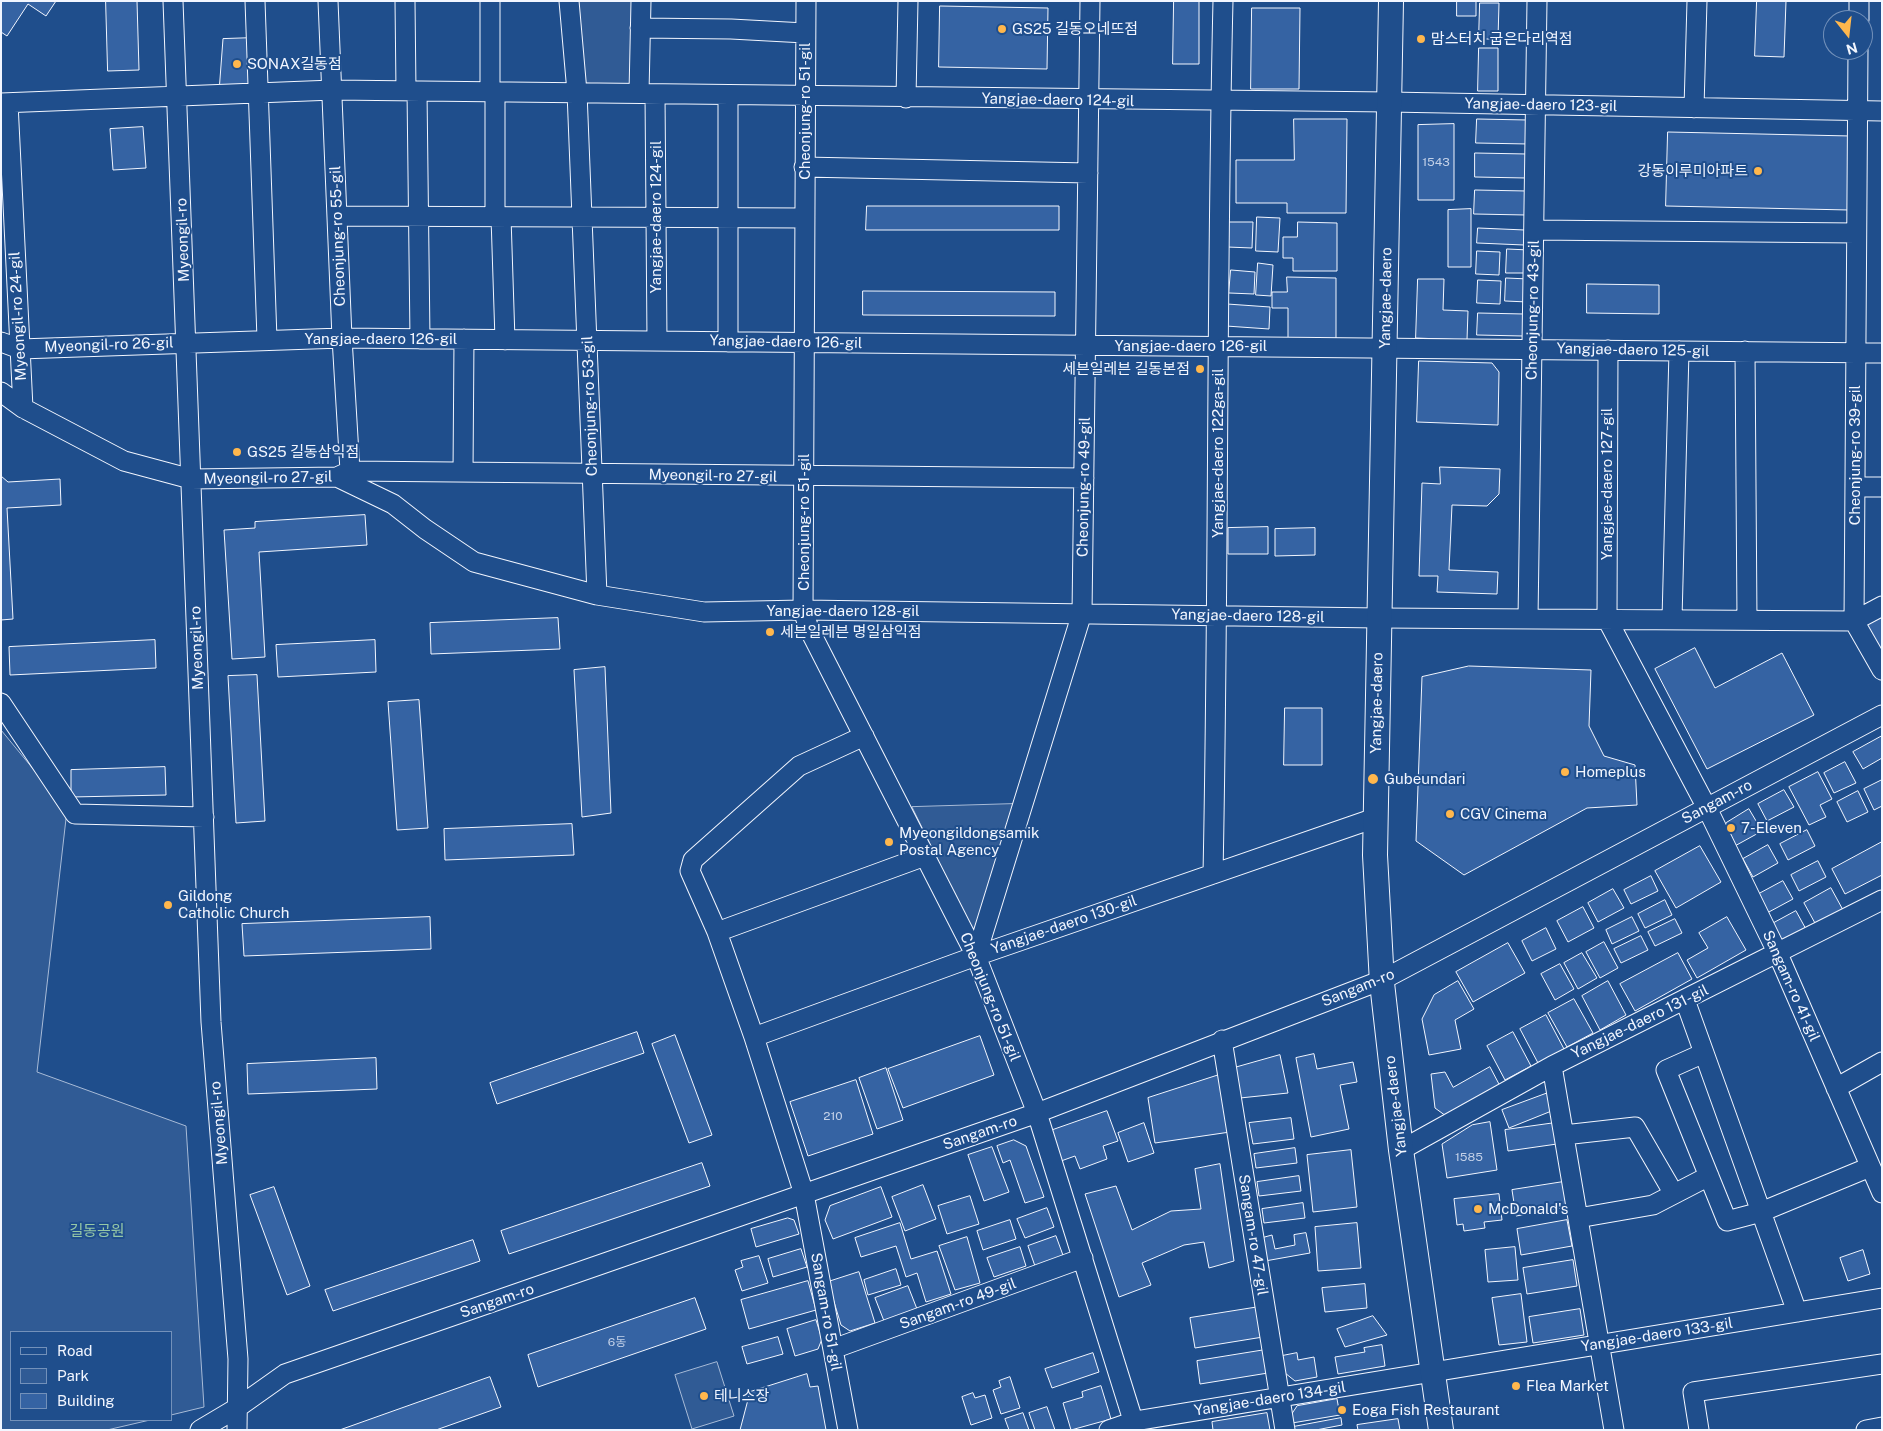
<!DOCTYPE html>
<html>
<head>
<meta charset="utf-8">
<style>
	body { margin:0 }
	#map { position:relative; width:1883px; height:1431px; overflow:hidden; background:#1f4e8c; font-family:"Public Sans",sans-serif }
	canvas { display:block }
	.frame { position:absolute; inset:0; border:2px solid #f2f6ff; pointer-events:none }
	.legend { position:absolute; left:10px; top:1331px; width:162px; height:90px; box-sizing:border-box; background:#1f4e8c; border:1px solid #7391ba; margin:0; padding:6px 9px; list-style:none; font-size:15px; color:#f2f6ff }
	.legend li { display:flex; align-items:center; gap:10px; height:25px }
	.legend b { width:25px; border:1px solid #7391ba }
	.north { position:absolute; left:1823px; top:10px; width:50px; height:50px; box-sizing:border-box; background:#1f4e8c; border:1px solid #7391ba; border-radius:50%; rotate:164deg; font-size:14px; font-weight:700; line-height:20px; text-align:center; color:#f2f6ff }
	.north::after { content:''; display:block; margin:auto; width:18px; height:22px; background:#ffb74d; clip-path:polygon(50% 0,100% 100%,50% 72%,0 100%) }
</style>
</head>
<body>
<div id="map">
<canvas width="1883" height="1431"></canvas>
<div class="frame"></div>
<ul class="legend">
<li><b style="height:6px;background:#1f4e8c"></b>Road</li>
<li><b style="height:14px;background:#305b95"></b>Park</li>
<li><b style="height:14px;background:#3563a3"></b>Building</li>
</ul>
<div class="north">N</div>
</div>
<script>
const c = document.querySelector('canvas').getContext('2d');
c.lineJoin = 'round';
function fill(path, color) {
  c.fillStyle = color;
  c.fill(path, 'evenodd');
}
function trace(path, color, width, dash) {
  c.strokeStyle = color;
  c.lineWidth = width;
  c.lineCap = dash ? 'butt' : 'round';
  c.setLineDash(dash || []);
  c.stroke(path);
}
function drawText(font, color, halo, rows, align = 'center') {
  c.font = font + ' "Public Sans","Noto Sans KR",sans-serif';
  c.lineWidth = 4;
  c.setLineDash([]);
  c.textBaseline = 'middle';
  c.strokeStyle = halo;
  c.fillStyle = color;
  for (const [text, x, y, turn = 0] of rows) {
    c.save();
    c.translate(x, y);
    c.rotate((+turn || 0) * Math.PI / 180);
    c.textAlign = isNaN(turn) ? turn : align;
    if (halo) c.strokeText(text, 0, 0);
    c.fillText(text, 0, 0);
    c.restore();
  }
}
const green = new Path2D(`
	M579,1H636L634,88L586,83Z
	M1,730L67,810L37,1072L186,1126L204,1407L171,1415V1332H11V1420H150L107,1430H1Z
	M1013,804L975,936L912,807Z
	M717,1362L734,1416L692,1429L675,1375Z`);
fill(green, '#305b95');
trace(green, '#a8bbd7', 1);
const building = new Path2D(`
	M1,1H56L46,16L28,4L7,36L1,32Z
	M106,1H137L139,70L108,71Z
	M1174,1H1199V64H1173Z
	M1457,1H1476V16H1457Z
	M1757,1H1786L1784,57L1755,56Z
	M1480,3H1499L1498,39H1479Z
	M940,6L1048,8L1047,69L939,67Z
	M1252,8H1300L1299,89H1251Z
	M253,38L254,90L219,92L223,39Z
	M1479,48H1498V91H1478Z
	M1294,119H1347L1346,213H1287V203H1236V160H1294Z
	M1477,119L1528,120V144L1476,143Z
	M1454,124V200H1418V125Z
	M143,127L146,168L113,170L110,129Z
	M1668,132L1851,136L1849,210L1666,206Z
	M1475,153L1527,154L1526,178L1475,177Z
	M1475,190L1527,191L1526,215L1474,214Z
	M867,206H1059V230H866Z
	M1471,209V267H1448V210Z
	M1257,217L1280,218L1278,252L1256,251Z
	M1228,222H1253L1252,248L1227,247Z
	M1298,222L1337,223V271H1293V258H1283V237H1297Z
	M1478,228L1525,230L1524,245L1477,243Z
	M1507,249L1529,250V273H1506Z
	M1477,251L1500,252L1499,275L1476,274Z
	M1258,263L1273,265L1271,296L1256,295Z
	M1231,270L1255,272L1254,294L1229,293Z
	M1287,277L1336,278V341L1288,340V308H1272V292H1287Z
	M1506,278L1529,279L1528,302L1505,301Z
	M1418,279H1444L1443,310L1468,311L1467,340L1416,338Z
	M1478,280L1501,281L1500,304L1477,303Z
	M1587,284L1659,285V314L1587,313Z
	M863,291L1055,292V316L863,315Z
	M1227,304L1270,307L1269,329L1226,326Z
	M1478,313L1524,314L1523,336L1477,335Z
	M1419,361L1492,363L1499,372L1498,425L1417,422Z
	M1440,467L1500,469L1499,494L1487,506L1452,505L1449,570L1498,572L1497,594L1437,592L1438,576H1419L1422,483L1440,484Z
	M1,476L8,482L60,479L61,505L7,508L13,619L1,620Z
	M365,515L367,545L259,552L265,657L232,659L224,530L255,528V522Z
	M1268,527V554H1228V528Z
	M1315,528V555L1275,556V529Z
	M1882,617V647L1875,651L1867,625Z
	M558,618L560,649L431,654L430,623Z
	M155,640L156,668L10,675L9,647Z
	M375,640L376,672L278,677L276,645Z
	M1695,648L1715,688L1782,653L1814,715L1707,769L1655,669Z
	M1469,666L1591,670L1589,726L1604,756L1635,765L1637,805L1587,808L1464,875L1416,841L1422,677Z
	M605,667L611,813L582,817L574,670Z
	M257,675L265,821L236,823L228,676Z
	M419,700L428,828L397,830L388,702Z
	M1285,708H1322V765H1284Z
	M1882,736V758L1863,769L1853,752Z
	M1845,762L1856,783L1834,793L1824,773Z
	M165,767L166,795L71,797V770Z
	M1818,772L1832,799L1820,805L1826,817L1809,825L1789,787Z
	M1882,780V806L1874,810L1864,789Z
	M1784,790L1794,807L1767,821L1758,804Z
	M1858,791L1868,812L1847,822L1837,802Z
	M1749,809L1762,831L1733,847L1723,831L1726,823Z
	M572,824L574,855L445,860L444,829Z
	M1807,830L1815,846L1788,860L1780,844Z
	M1882,842V875L1845,894L1832,869Z
	M1768,845L1778,863L1753,877L1743,859Z
	M1700,846L1721,882L1676,908L1655,871Z
	M1818,861L1826,877L1799,891L1791,875Z
	M1651,876L1658,891L1631,904L1624,890Z
	M1783,881L1793,899L1767,913L1757,895Z
	M1831,888L1843,910L1816,925L1804,903Z
	M1613,889L1624,908L1598,922L1588,903Z
	M1665,900L1672,915L1645,928L1638,914Z
	M1583,907L1594,928L1568,942L1557,921Z
	M1796,911L1807,931L1782,944L1772,924Z
	M430,917L431,949L244,956L242,924Z
	M1632,917L1639,931L1612,944L1606,930Z
	M1727,917L1746,950L1697,978L1687,960L1708,948L1699,933Z
	M1675,919L1682,933L1655,946L1648,932Z
	M1546,928L1556,949L1532,961L1522,941Z
	M1641,936L1648,950L1621,963L1614,949Z
	M1604,942L1618,968L1600,978L1586,952Z
	M1508,943L1525,973L1473,1002L1456,972Z
	M1582,953L1597,978L1578,989L1564,963Z
	M1678,953L1692,979L1635,1011L1620,984Z
	M1560,964L1574,989L1555,1000L1541,974Z
	M1458,981L1474,1009L1455,1020L1461,1049L1429,1055L1422,1019L1434,995Z
	M1608,981L1626,1015L1600,1030L1582,996Z
	M1574,999L1593,1033L1567,1047L1548,1013Z
	M1546,1015L1564,1049L1538,1063L1520,1029Z
	M637,1032L644,1053L497,1104L490,1083Z
	M1513,1032L1531,1066L1505,1080L1487,1046Z
	M675,1035L712,1135L689,1143L652,1044Z
	M980,1036L994,1075L903,1108L888,1069Z
	M1314,1054L1317,1069L1353,1062L1357,1082L1340,1085L1349,1129L1311,1137L1296,1058Z
	M1280,1055L1288,1093L1240,1098L1234,1068Z
	M376,1058L377,1089L248,1094L247,1064Z
	M1490,1067L1500,1086L1446,1116L1435,1108L1431,1074L1445,1072L1453,1087Z
	M886,1068L903,1120L877,1129L859,1078Z
	M1219,1075L1230,1132L1155,1143L1148,1098Z
	M856,1080L873,1134L808,1156L790,1102Z
	M1548,1093L1554,1110L1509,1128L1502,1110Z
	M1107,1111L1118,1141L1103,1146L1107,1159L1080,1169L1075,1156L1061,1161L1050,1131Z
	M1291,1118L1294,1139L1253,1144L1249,1123Z
	M1490,1122L1497,1170L1447,1178L1442,1144L1472,1125Z
	M1144,1123L1154,1153L1128,1162L1118,1133Z
	M1555,1123L1557,1144L1508,1151L1505,1130Z
	M1014,1140L1026,1146L1044,1197L1025,1203L1010,1160L1003,1163L997,1146Z
	M992,1147L1009,1192L984,1201L968,1155Z
	M1295,1148L1297,1163L1256,1168L1254,1154Z
	M1351,1150L1357,1207L1313,1212L1307,1155Z
	M702,1163L710,1186L509,1254L501,1231Z
	M1220,1164L1234,1261L1209,1268L1204,1242L1184,1245L1142,1263L1151,1285L1119,1297L1085,1194L1116,1186L1132,1230L1171,1211L1201,1209L1195,1169Z
	M1299,1176L1301,1191L1259,1196L1257,1182Z
	M1563,1182L1567,1207L1516,1216L1512,1190Z
	M923,1185L936,1219L905,1231L892,1197Z
	M274,1187L310,1286L287,1295L250,1195Z
	M881,1187L892,1217L833,1239L825,1220L830,1206Z
	M1499,1194L1502,1220L1484,1222L1485,1228L1464,1231L1463,1224L1457,1225L1454,1199Z
	M970,1196L979,1224L947,1234L938,1206Z
	M1303,1203L1305,1218L1264,1223L1262,1209Z
	M1047,1208L1054,1227L1025,1238L1017,1219Z
	M788,1218L794,1220L799,1234L756,1247L751,1229Z
	M1010,1220L1016,1239L983,1250L977,1231Z
	M1567,1220L1572,1246L1521,1255L1517,1229Z
	M900,1223L911,1259L937,1251L951,1294L926,1302L917,1273L906,1277L896,1246L861,1257L855,1238Z
	M1357,1223L1361,1268L1318,1271L1315,1227Z
	M1306,1233L1310,1253L1265,1261L1261,1238L1272,1235L1275,1249L1295,1245L1294,1235Z
	M1056,1236L1064,1258L1036,1269L1028,1246Z
	M967,1237L980,1283L955,1290L939,1246Z
	M473,1240L480,1261L333,1311L325,1290Z
	M1020,1247L1026,1266L994,1277L987,1258Z
	M1515,1247L1518,1280L1488,1282L1485,1250Z
	M801,1249L807,1267L773,1277L768,1259Z
	M1863,1250L1870,1274L1848,1281L1840,1258Z
	M759,1256L768,1283L742,1291L735,1270L743,1267L741,1261Z
	M1573,1260L1577,1286L1527,1294L1523,1268Z
	M896,1269L901,1285L868,1295L864,1280Z
	M859,1272L875,1323L850,1331L841,1325L828,1282Z
	M808,1281L816,1310L749,1329L741,1300Z
	M1365,1284L1367,1308L1325,1312L1322,1288Z
	M908,1286L917,1309L884,1321L875,1298Z
	M1521,1294L1527,1342L1499,1345L1492,1298Z
	M695,1298L706,1329L538,1387L528,1355Z
	M1259,1307L1263,1337L1195,1348L1190,1318Z
	M1580,1309L1584,1335L1533,1343L1529,1317Z
	M1373,1316L1387,1335L1345,1347L1337,1329Z
	M816,1320L822,1339L818,1349L795,1356L787,1329Z
	M778,1337L783,1354L747,1364L742,1347Z
	M1382,1345L1385,1366L1338,1374L1335,1357L1365,1352L1364,1348Z
	M1265,1350L1268,1373L1200,1384L1197,1361Z
	M1093,1353L1099,1372L1052,1388L1045,1369Z
	M1297,1353L1298,1360L1314,1357L1317,1377L1295,1381L1285,1373L1282,1356Z
	M807,1374L810,1387L818,1386L826,1430H740L750,1392Z
	M490,1377L501,1407L436,1430H340Z
	M1010,1377L1020,1408L1001,1414L993,1390L1001,1387L999,1381Z
	M1101,1386L1111,1419L1071,1430L1063,1403L1083,1397L1082,1392Z
	M973,1393L975,1398L985,1395L992,1418L971,1425L962,1397Z
	M1337,1399L1340,1415L1292,1423L1291,1415L1297,1406Z
	M1047,1407L1055,1430H1035L1029,1413Z
	M1023,1413L1029,1430H1009L1005,1419Z
	M1267,1413L1270,1430H1213L1212,1422Z
	M1341,1418L1342,1425L1316,1430H1294L1293,1427Z
	M1398,1419L1400,1430H1358L1357,1425Z`);
fill(building, '#3563a3');
trace(building, '#f2f6ff', 1);
const minor = new Path2D(`
	M173,1L211,1022L238,1359L237,1430
	M255,1L267,339
	M328,1L342,338L350,471
	M405,1L406,91
	M490,1V91
	M569,1L577,92L597,595
	M806,1L803,610L809,629L976,956L1037,1113L1136,1430
	M1859,20V1
	M640,28L731,29L805,33
	M1858,50L1854,621L1882,670
	M417,91L420,339
	M639,93L641,1
	M655,94L657,341
	M728,95V342
	M906,98L908,1
	M1,103L333,90L1389,102L1882,111
	M8,103L23,408
	M1694,108L1697,1
	M804,167L1088,173
	M337,216L805,218
	M495,217V91
	M501,217L505,340
	M1534,230L1856,233
	M1,342L20,349L342,338L1882,353
	M1608,350L1607,619L1707,808L1778,954L1882,1193
	M1745,351L1747,620
	M1,392L23,408L124,461L191,479L337,477L350,471L1084,478
	M463,472L464,339
	M337,477L393,504L425,529L474,562L597,595L704,612L803,610L1379,618L1854,621L1882,606
	M1855,487H1882
	M1528,619L1537,1
	M1672,619L1679,351
	M1,703L75,814L204,817
	M1213,874C1219,583 1216,292 1223,1
	M717,932L925,856
	M976,956L1082,613L1090,1
	M1685,1000L1797,1312
	M754,1037L976,956L1375,818
	M1222,1040L1285,1430
	M1704,1053L1666,1070L1727,1221L1761,1212L1870,1167
	M1552,1066L1614,1430
	M1836,1088L1882,1062
	M1564,1135L1635,1127L1674,1194
	M1401,1150L1552,1066L1882,900
	M1578,1218L1653,1205L1709,1176
	M833,1349L1083,1258
	M200,1430L237,1408L285,1374L1037,1113L1382,980L1882,715
	M848,1430L804,1194L754,1037L717,932L690,871L693,860L799,766L864,736
	M1109,1430L1135,1421L1882,1298
	M1699,1430L1693,1392L1882,1364
	M1866,1430L1882,1427`);
const major = new Path2D(`
	M1391,1L1375,855L1382,983L1401,1150L1441,1430`);
trace(minor, '#f2f6ff', 21);
trace(major, '#f2f6ff', 26);
trace(minor, '#1f4e8c', 19);
trace(major, '#1f4e8c', 24);
for (const [x, y, r, color] of [
	[1002,29,5,"#ffb74d"],
	[1421,39,5,"#ffb74d"],
	[237,64,5,"#ffb74d"],
	[1758,171,5,"#ffb74d"],
	[1200,369,5,"#ffb74d"],
	[237,452,5,"#ffb74d"],
	[770,632,5,"#ffb74d"],
	[1565,772,5,"#ffb74d"],
	[1373,779,6,"#ffb74d"],
	[1450,814,5,"#ffb74d"],
	[1731,828,5,"#ffb74d"],
	[889,842,5,"#ffb74d"],
	[168,905,5,"#ffb74d"],
	[1478,1209,5,"#ffb74d"],
	[1516,1386,5,"#ffb74d"],
	[704,1396,5,"#ffb74d"],
	[1342,1410,5,"#ffb74d"]
]) {
  const dot = new Path2D();
  dot.arc(x, y, r, 0, 2 * Math.PI);
  c.fillStyle = color;
  c.fill(dot);
  trace(dot, '#1f4e8c', 2);
}
drawText('12px', '#c3d1e8', null, [
	["1543",1436,162],
	["210",833,1116],
	["1585",1469,1157],
	["6동",617,1342]
]);
drawText('15px', '#f2f6ff', '#1f4e8c', [
	["GS25 길동오네뜨점",1012,29],
	["맘스터치 굽은다리역점",1431,39],
	["SONAX길동점",247,64],
	["강동이루미아파트",1748,171,"right"],
	["세븐일레븐 길동본점",1190,369,"right"],
	["GS25 길동삼익점",247,452],
	["세븐일레븐 명일삼익점",780,632],
	["Homeplus",1575,772],
	["Gubeundari",1384,779],
	["CGV Cinema",1460,814],
	["7-Eleven",1741,828],
	["Myeongildongsamik",899,833],
	["Postal Agency",899,850],
	["Gildong",178,896],
	["Catholic Church",178,913],
	["McDonald's",1488,1209],
	["Flea Market",1526,1386],
	["테니스장",714,1396],
	["Eoga Fish Restaurant",1352,1410]
], 'left');
drawText('15px', '#f2f6ff', '#1f4e8c', [
	["Yangjae-daero 124-gil",1058,100,1],
	["Yangjae-daero 123-gil",1541,105,1],
	["Cheonjung-ro 51-gil",805,111,-90],
	["Yangjae-daero 124-gil",656,217,-90],
	["Cheonjung-ro 55-gil",338,236,-92],
	["Myeongil-ro",183,240,-92],
	["Yangjae-daero",1386,298,-89],
	["Cheonjung-ro 43-gil",1533,310,-89],
	["Myeongil-ro 24-gil",18,316,-93],
	["Yangjae-daero 126-gil",381,339],
	["Yangjae-daero 126-gil",786,342,1],
	["Myeongil-ro 26-gil",109,345,-2],
	["Yangjae-daero 126-gil",1191,346],
	["Yangjae-daero 125-gil",1633,350,1],
	["Cheonjung-ro 53-gil",590,406,-92],
	["Yangjae-daero 122ga-gil",1218,453,-90],
	["Cheonjung-ro 39-gil",1855,455,-90],
	["Myeongil-ro 27-gil",713,476,1],
	["Myeongil-ro 27-gil",268,478,-1],
	["Yangjae-daero 127-gil",1607,484,-90],
	["Cheonjung-ro 49-gil",1084,487,-89],
	["Cheonjung-ro 51-gil",804,522,-90],
	["Yangjae-daero 128-gil",843,611],
	["Yangjae-daero 128-gil",1248,616,1],
	["Myeongil-ro",197,648,-92],
	["Yangjae-daero",1377,703,-89],
	["Sangam-ro",1717,802,-28],
	["Yangjae-daero 130-gil",1064,925,-19],
	["Sangam-ro 41-gil",1791,986,66],
	["Sangam-ro",1358,988,-22],
	["Cheonjung-ro 51-gil",990,997,68],
	["Yangjae-daero 131-gil",1640,1022,-26],
	["Yangjae-daero",1396,1106,-97],
	["Myeongil-ro",219,1123,-95],
	["Sangam-ro",980,1133,-19],
	["Sangam-ro 47-gil",1253,1235,81],
	["Sangam-ro",497,1301,-19],
	["Sangam-ro 49-gil",958,1304,-20],
	["Sangam-ro 51-gil",826,1312,80],
	["Yangjae-daero 133-gil",1657,1335,-9],
	["Yangjae-daero 134-gil",1270,1399,-9]
]);
drawText('15px', '#97c8a6', '#1f4e8c', [
	["길동공원",97,1231]
]);
</script>
</body>
</html>
